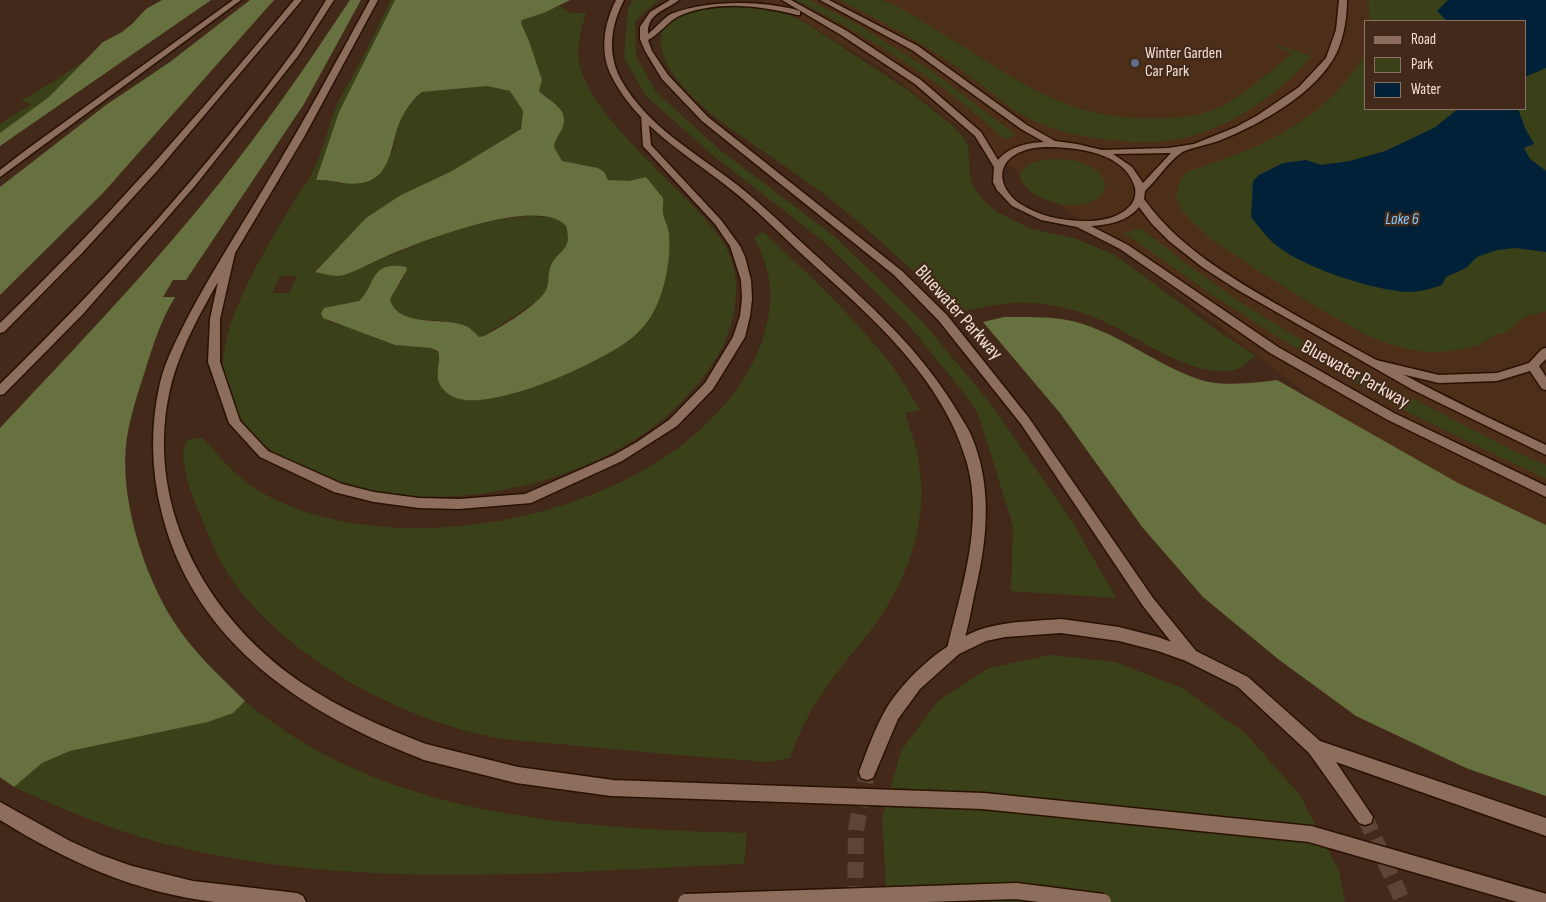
<!DOCTYPE html>
<html>
<head>
<meta charset="utf-8">
<style>
	body { margin:0 }
	#map { position:relative; width:1546px; height:902px; overflow:hidden; background:#432919; font-family:"Sofia Sans Condensed",sans-serif }
	canvas { display:block }
	.legend { position:absolute; left:1364px; top:20px; width:162px; height:90px; box-sizing:border-box; background:#432919; border:1px solid #897265; margin:0; padding:6px 9px; list-style:none; font-size:15px; color:#f2e0d6 }
	.legend li { display:flex; align-items:center; gap:10px; height:25px }
	.legend b { width:25px; border:1px solid #897265 }
</style>
</head>
<body>
<div id="map">
<canvas width="1546" height="902"></canvas>
<ul class="legend">
<li><b style="height:6px;background:#8d6e5c"></b>Road</li>
<li><b style="height:14px;background:#3a4119"></b>Park</li>
<li><b style="height:14px;background:#002137"></b>Water</li>
</ul>
</div>
<script>
const c = document.querySelector('canvas').getContext('2d');
c.lineJoin = 'round';
function fill(path, color) {
  c.fillStyle = color;
  c.fill(path, 'evenodd');
}
function trace(path, color, width, dash) {
  c.strokeStyle = color;
  c.lineWidth = width;
  c.lineCap = dash ? 'butt' : 'round';
  c.setLineDash(dash || []);
  c.stroke(path);
}
function drawText(font, color, halo, rows, align = 'center') {
  c.font = font + ' "Sofia Sans Condensed",sans-serif';
  c.lineWidth = 4.5;
  c.setLineDash([]);
  c.textBaseline = 'middle';
  c.strokeStyle = halo;
  c.fillStyle = color;
  for (const [text, x, y, turn = 0] of rows) {
    c.save();
    c.translate(x, y);
    c.rotate((+turn || 0) * Math.PI / 180);
    c.textAlign = isNaN(turn) ? turn : align;
    if (halo) c.strokeText(text, 0, 0);
    c.fillText(text, 0, 0);
    c.restore();
  }
}
fill(new Path2D(`
	M759,0H1546V587L1438,494L882,68L780,8ZM1365,21H1525V109H1365Z`), '#4d2e19');
fill(new Path2D(`
	M391,0H395L339,112L316,180L342,183L367,182L392,153L400,120L410,105L422,92L487,86L510,91L523,111L520,129L452,171L401,195L366,218L315,271L339,276L451,231L495,220L528,216L548,217L559,220L566,226L568,237L567,246L550,266L548,284L545,293L537,301L484,336L479,337C474,333 469,328 463,325C444,315 397,329 390,299L406,274L391,267C366,274 374,290 360,300C351,306 334,303 322,310L321,313L330,322L353,328L380,340L395,345L431,348L439,353L437,375L448,393L483,400L510,395L594,362L625,343L639,332L653,314L665,280L668,229L663,215V198L646,177C633,181 619,184 606,178C603,163 575,165 562,161L554,147C555,139 561,133 563,125C568,107 549,100 539,91L542,80L529,41L521,23L522,20L560,6L570,13H586C581,28 577,46 579,62C583,83 597,102 609,118C635,149 664,176 692,205C706,221 722,236 730,256C739,277 737,304 731,325C722,355 703,380 681,402C603,483 452,516 345,486C334,483 323,477 312,472C287,461 266,450 248,429C235,413 222,386 223,364C225,313 267,247 293,203C300,191 309,180 315,167C324,148 328,127 336,107C345,88 356,70 366,51C375,34 382,17 391,0ZM280,276H297L289,293H272Z
	M634,0H659L635,21L636,56L656,92L720,150L834,236L921,320L991,404L1073,523L1116,598L1011,591L1013,526L979,416L967,397L908,324L823,241L715,157L646,96L624,58L628,8Z
	M796,0H809L853,22L929,69L1016,135L1004,139C943,81 870,38 796,0Z
	M839,0C851,0 868,0 880,0C898,4 927,25 943,34C1018,79 1064,121 1157,118C1175,118 1196,117 1213,110C1237,101 1271,70 1293,53L1277,47L1279,46L1312,56C1277,97 1223,133 1168,141C1144,144 1120,141 1096,138C1073,135 1049,129 1028,118C1002,104 981,83 957,67C920,41 879,20 839,0Z
	M1368,0H1546V311L1525,317L1506,333L1497,334L1479,345L1453,351L1426,352L1398,347L1370,337L1315,306L1254,268L1210,238L1192,222L1180,208L1176,194L1180,180L1188,172C1204,165 1219,161 1235,155C1288,135 1338,103 1365,53V109H1525V21H1370Z
	M746,4L783,11L809,25L908,90L954,127L963,137L968,146L970,175L973,186L985,202L997,212L1029,228L1076,239L1115,255L1222,334L1256,356C1251,359 1246,365 1241,367C1204,386 1136,336 1103,321C1088,314 1071,309 1056,306C1022,299 990,304 958,313C913,271 870,229 821,192C778,159 730,133 690,95C677,81 657,55 661,35C666,9 726,5 746,4Z
	M87,59L49,97L0,133V124L32,104L21,101L56,80Z
	M1047,159C1060,159 1073,159 1085,164C1116,177 1110,201 1078,205C1043,209 987,171 1047,159Z
	M1140,228L1191,267L1243,304L1313,347L1514,451L1546,465V479L1399,408L1281,339L1211,294L1124,233Z
	M763,232C806,272 849,312 886,358C899,374 909,392 920,410L905,413C910,430 917,447 919,464C929,525 905,587 868,634C834,676 808,705 790,758L767,762C705,757 642,752 579,746C546,742 511,742 478,734C390,712 287,657 233,581C219,562 210,539 201,517C194,502 174,451 189,439L201,438L205,440C225,464 246,486 274,499C417,569 684,509 755,358C774,318 777,277 754,238Z
	M1050,655L1115,662L1182,688L1245,733L1300,795L1339,871L1345,902H887L882,818L901,751L938,701L989,668Z
	M245,701C383,818 575,828 747,833L744,864C546,872 341,893 147,839C101,826 57,806 14,787L42,763L70,751L208,722L242,705Z`), '#3a4119');
fill(new Path2D(`
	M162,0H211L0,146V133L49,97L103,42L122,32L132,24L146,9Z
	M250,0H274L103,193L0,295V187L106,105L170,62Z
	M350,0H361L304,104L186,280H173L163,297H175C161,320 153,345 145,371C138,392 131,414 127,437C118,494 143,574 174,622C193,652 220,676 245,701L233,713L208,722L70,751L42,763L14,787L0,777V428C93,329 189,229 268,119C297,80 323,40 350,0Z
	M395,0H570L546,12L522,20L521,23L529,41L542,80L539,91C550,102 571,109 562,129C559,135 555,140 554,147L562,161L598,168L604,172L608,180L629,181L646,177L663,198C664,203 662,208 663,213C664,220 669,227 669,235C671,259 665,291 653,313C647,324 636,336 625,343C596,364 483,417 450,395C428,380 443,364 438,351L431,348L395,345L323,318L321,313L324,308L359,301C376,286 369,260 406,267L407,270L390,299C397,328 444,317 463,325C470,327 474,332 479,337L484,336C498,329 540,304 546,290C550,282 547,271 552,263C563,247 572,249 566,226C538,195 420,242 387,256C377,260 347,276 338,276C330,276 322,273 315,272L366,218L401,195L452,171L521,129L523,111L510,91L487,86L422,92C413,99 406,109 401,119C391,140 393,174 366,182C349,187 333,179 316,180L339,112Z
	M1004,317C1028,317 1053,316 1076,322C1120,334 1155,364 1198,379C1220,387 1254,383 1277,380L1458,483L1546,525V796L1466,768L1356,716L1278,659L1203,597L1143,528L1060,413L983,322Z`), '#677140');
fill(new Path2D(`
	M1448,0H1546V68L1525,77V21H1447L1437,11Z
	M1458,109H1518L1525,128L1534,144L1524,148L1530,159L1546,171V252L1515,248L1497,250L1477,257L1466,268L1446,277L1442,285C1430,289 1420,292 1408,292C1372,290 1305,268 1277,246C1267,238 1259,227 1251,217L1253,181L1259,175L1283,163L1306,160L1321,165L1350,161L1385,151L1434,128Z`), '#002137');
trace(new Path2D(`
	M1365,817L1403,902
	M855,902L856,830L867,772`), '#5d4435', 16, [16, 8]);
const lane = new Path2D(`
	M1546,348V359L1539,366L1546,377V390L1542,389L1530,371L1497,381L1439,383L1376,368L1370,364L1376,360L1439,375L1497,373L1529,363L1542,349Z`);
const street = new Path2D(`
	M616,0H624C611,25 607,52 620,78C646,126 695,152 736,184C763,205 787,229 812,252C867,302 921,349 959,414C963,421 968,428 971,435C992,484 988,536 976,587C971,608 968,634 959,654L954,656L949,654L947,649C961,589 984,525 967,463C943,377 869,315 805,257C780,234 755,208 728,187C686,154 637,126 612,77C599,52 604,24 616,0Z
	M670,0H679C665,11 647,13 648,34C656,28 662,19 671,14C706,0 763,0 800,11V15H797C759,5 715,0 679,16C667,22 660,34 648,40L652,51L668,75L708,117L902,271L947,315L1029,418L1153,598L1196,651L1198,656L1196,661L1191,663L1186,661L1143,606L1021,424L939,321L894,275L702,121L662,79L645,51L640,39V27L650,12Z
	M782,0H791L847,31L921,80L981,132L998,160C1010,146 1027,143 1044,142L1021,129L912,50L820,0H829L918,46L1027,125L1055,141L1077,144L1102,150L1169,148L1194,144L1236,127L1258,115L1299,87L1326,58L1336,30L1339,0H1347C1347,18 1344,36 1337,52C1318,92 1261,124 1221,140C1212,144 1188,148 1181,153C1168,162 1157,180 1145,191L1144,199C1184,255 1248,287 1306,321C1385,366 1464,407 1546,445V455L1413,390L1236,289L1202,267L1169,241L1152,224L1139,207C1128,221 1109,225 1091,226L1128,245L1278,347L1394,413L1546,486V497L1386,419L1270,353L1120,249L1077,227L1041,220L1012,206L997,190L993,182L994,167L975,136L915,84L841,35ZM1053,147C1081,148 1124,154 1134,185C1137,192 1135,201 1130,206C1120,217 1105,220 1092,221C1067,222 1040,217 1019,203C997,187 995,161 1023,151C1032,147 1043,147 1053,147ZM1171,153L1143,183L1132,167L1113,154Z`);
const secondary = new Path2D(`
	M233,0H241L0,177V170L26,150Z
	M294,0H302L157,171L82,253L4,332L0,333V323C105,222 201,112 294,0Z
	M326,0H334L298,56L194,187L83,314L4,394L0,395V384C106,280 208,169 296,48C307,32 316,16 326,0Z
	M370,0H378L304,137L235,253L220,319V362L240,421L268,451L342,484L374,492L419,498L459,499L525,494L614,455L637,442L669,420L705,383L733,337L740,316L742,299L741,280L730,246L715,224L643,146L641,114L648,116L651,145L721,220L740,246L745,257L751,280L752,299L750,316L745,337L713,389L677,426L622,461L531,503L459,509L419,508L374,502L334,492L260,457L229,423L208,362L210,319L218,282C200,313 182,346 172,381C141,500 203,614 299,681C340,709 385,728 431,746L433,752L431,758L425,760C306,715 195,645 162,514C151,471 150,426 160,383C166,358 179,335 190,313C213,270 240,228 265,186C302,125 336,62 370,0Z
	M1061,619L1119,627L1158,637L1196,651L1248,677L1320,741L1546,818V836L1336,762L1373,817L1371,823L1365,825L1359,823L1309,753L1238,687L1186,661L1158,651L1119,641L1061,633L1005,637L986,641L959,654L920,689L898,719L873,778L867,780L861,778L859,772C867,751 875,728 886,709C906,676 948,639 985,628C1010,621 1036,621 1061,619Z
	M0,802L70,841L101,855L132,866L193,881L297,893L303,896L306,902C276,902 244,902 215,902C136,893 66,861 0,820Z`);
trace(lane, '#291102', 3);
trace(street, '#291102', 3);
trace(secondary, '#291102', 3);
fill(lane, '#8d6e5c');
fill(street, '#8d6e5c');
fill(secondary, '#8d6e5c');
const secondaryBridge = new Path2D(`
	M425,752L517,775L612,788L983,801L1310,834L1546,902
	M686,902L1016,891L1103,902`);
trace(secondaryBridge, '#291102', 19, []);
trace(secondaryBridge, '#8d6e5c', 16);
for (const [x, y, r, color] of [
	[1135,63,5,"#5c6f8a"]
]) {
  const dot = new Path2D();
  dot.arc(x, y, r, 0, 2 * Math.PI);
  c.fillStyle = color;
  c.fill(dot);
  trace(dot, '#432919', 2);
}
drawText('16px', '#f2e0d6', '#432919', [
	["Winter Garden",1145,54],
	["Car Park",1145,72]
], 'left');
drawText('italic 16px', '#86cbff', '#432919', [
	["Lake 6",1402,220]
]);
drawText('19px', '#f2e0d6', '#432919', [
	["Bluewater Parkway",958,313,48],
	["Bluewater Parkway",1355,375,29]
]);
</script>
</body>
</html>
